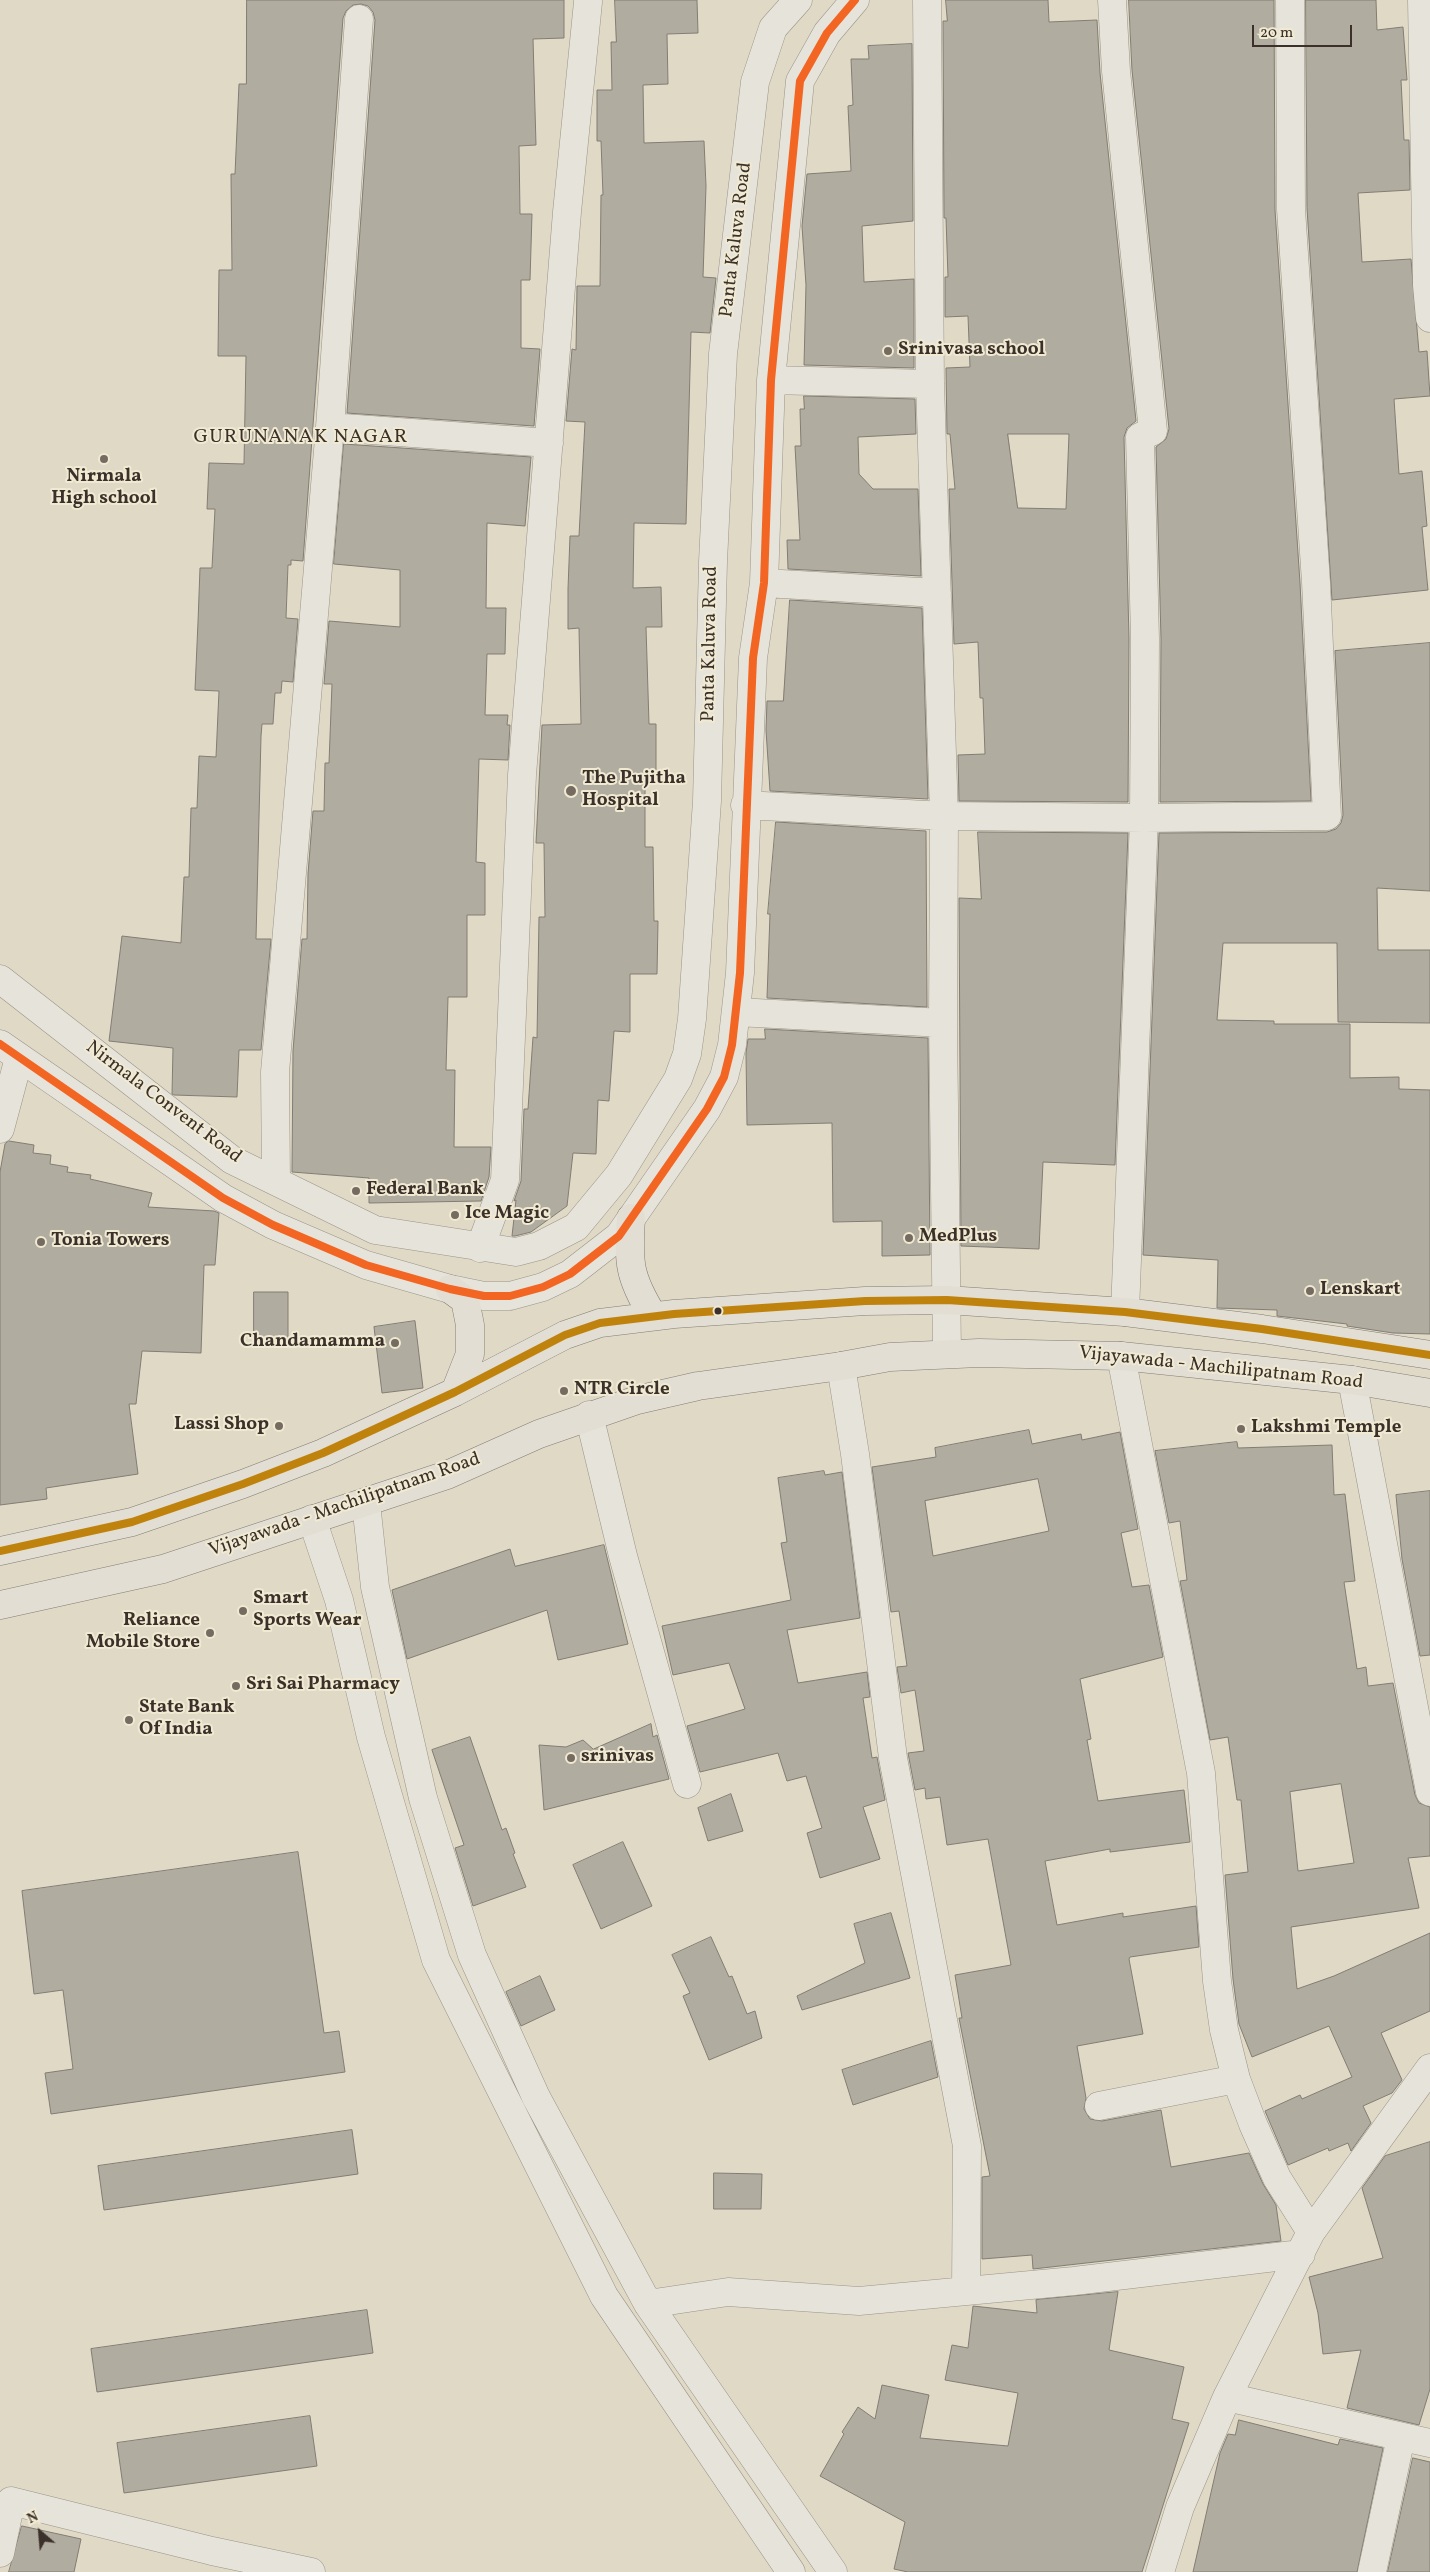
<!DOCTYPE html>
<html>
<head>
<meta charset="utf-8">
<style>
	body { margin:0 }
	#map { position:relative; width:1430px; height:2572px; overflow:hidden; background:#e0d9c6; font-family:Vollkorn,serif }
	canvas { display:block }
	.north { position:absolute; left:15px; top:2507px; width:50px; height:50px; -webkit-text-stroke:4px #f1ead3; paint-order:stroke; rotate:333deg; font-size:14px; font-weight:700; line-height:20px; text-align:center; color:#3c302a }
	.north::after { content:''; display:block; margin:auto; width:18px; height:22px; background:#3c302a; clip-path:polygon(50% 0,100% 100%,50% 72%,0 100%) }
	.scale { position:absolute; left:1252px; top:25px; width:100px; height:22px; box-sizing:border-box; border:2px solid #3c302a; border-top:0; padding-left:6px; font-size:15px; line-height:18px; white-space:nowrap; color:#3c302a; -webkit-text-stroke:4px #f1ead3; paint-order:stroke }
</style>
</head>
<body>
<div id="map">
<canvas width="1430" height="2572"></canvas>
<div class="north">N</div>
<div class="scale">20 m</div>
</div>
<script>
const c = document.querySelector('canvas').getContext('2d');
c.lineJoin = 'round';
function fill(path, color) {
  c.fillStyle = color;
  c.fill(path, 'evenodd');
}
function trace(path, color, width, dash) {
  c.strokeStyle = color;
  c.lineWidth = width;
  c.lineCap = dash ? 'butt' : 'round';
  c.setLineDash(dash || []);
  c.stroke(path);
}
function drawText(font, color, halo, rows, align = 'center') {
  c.font = font + ' Vollkorn,serif';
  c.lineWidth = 4;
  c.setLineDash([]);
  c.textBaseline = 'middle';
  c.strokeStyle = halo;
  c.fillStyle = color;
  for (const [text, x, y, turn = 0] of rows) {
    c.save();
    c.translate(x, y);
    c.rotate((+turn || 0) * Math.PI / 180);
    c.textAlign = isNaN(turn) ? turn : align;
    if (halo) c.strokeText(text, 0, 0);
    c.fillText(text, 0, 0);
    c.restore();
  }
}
const building = new Path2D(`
	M247,0H564V38L533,39L536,145L519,146L520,214H532L530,280H521V348L540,349L534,426L347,413L375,20L373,12L368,6L361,4L353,5L346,11L343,18L303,561L291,560V565H288L286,618L298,619L293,682L282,681L281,693H275L273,724H262L261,736L256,939H271L261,1050H239L237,1097L174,1095L172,1094L173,1048L109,1041L122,936L181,943L184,877H189L191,808H197L199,756L216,757L219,691L195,690L198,622L200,568H212L215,509H207L209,463L244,464L246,356H218L219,270H232L231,174H235L239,84H246Z
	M615,0H697L698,33L667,34L668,84L643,85L644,143L704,141L706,186L703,277L716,278L710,333L691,332L686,524L634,523L633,588L661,587L662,627H646L649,724H656V777H645V847H653L654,921H658L657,974H630V1032L614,1031L609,1101L598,1100L596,1154L573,1153L567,1206L531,1232L515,1236H512L516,1200L514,1201L521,1181L524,1109H528L533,1037L537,1038L539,917H545L544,843H536L542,725L581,724L579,628L568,629V589L570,536H579L585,422L566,421L572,349L576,350L577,286H600L601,195H603L601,141H597V90H612L611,42H616Z
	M946,0H1048L1049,22L1097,20L1100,73L1136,421L1127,428L1124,437L1129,639L1128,802L959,801L958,755L985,754L983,698H980L978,642L954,644L949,489H955L950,434H947L946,368L970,367L968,316L945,317V277H948L946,218H944L943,21H947ZM1008,434H1069L1066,509L1018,508Z
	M1129,0H1274L1275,210L1300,583L1311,801L1160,802L1161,639L1156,447L1166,439L1169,429L1132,70Z
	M1306,0H1376L1377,30L1403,27L1407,80H1401L1404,140H1409L1410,190L1358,193L1362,262L1411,259L1419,352L1427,351L1430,396L1394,399L1399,474L1422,471L1427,526L1422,527L1428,590L1332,600L1307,208Z
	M912,44L913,221L862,226L864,282L914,279V368L804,365L806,285L802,226L807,174L851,171L848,106L853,105L851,59H869L868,46Z
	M804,396L915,399L916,434L858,437L859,474L873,489H918L921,576L788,569L787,540H800L795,446H801L800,409H804Z
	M344,444L531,457L525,526L487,523L486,608H506L505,654H487L485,715H508L507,725H510L508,760L479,759L476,862L485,863V915H467V997H448L446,1070H455L454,1147H491L489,1177L481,1201L369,1203V1178L292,1172L293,1051L302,939H307L308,874L313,811H324L325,763H329L332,684H324L329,621L400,627V570L334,564Z
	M790,600L922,608L928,799L770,791L766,730L767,701H783Z
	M1430,643V891L1377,888L1378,950H1430V1023L1338,1022L1337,943H1223L1217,1020L1274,1021V1024H1350V1078L1399,1077V1089L1430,1090V1334L1393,1333L1347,1326V1324L1277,1316V1310L1217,1308L1218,1260L1143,1255L1159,833L1327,832L1336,829L1341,823L1343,815L1335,651Z
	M776,822L926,831L927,1007L767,998L770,914H768Z
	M978,832L1128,833L1115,1165L1043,1162L1039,1249L961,1246L959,898L981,899Z
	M765,1029L928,1038L930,1255L882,1256V1221L833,1222L832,1123L747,1125L746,1053L748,1039H765Z
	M9,1141L34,1145L33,1153L51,1155L50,1164L68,1167L67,1172L91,1175L90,1179L152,1193L148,1207L214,1211L219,1213L215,1265H204L201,1353L142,1351L136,1404H129L138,1474L46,1488L47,1499L0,1505V1172L5,1144Z
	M254,1292H288V1346H254Z
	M415,1321L423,1388L382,1393L374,1327Z
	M1029,1430L1032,1444L1081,1434L1082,1440L1120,1432L1138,1529L1121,1533L1132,1587L1149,1585L1163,1657L1080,1679L1091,1739L1087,1740L1098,1801L1184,1790L1190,1842L1110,1852V1849L1045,1861L1057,1925L1123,1913V1917L1196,1906L1199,1947L1130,1957L1129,1959L1143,2034L1077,2046L1086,2098L1084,2109L1090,2119L1102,2121L1161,2110L1171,2167L1249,2153L1263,2184L1276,2205L1281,2241L1033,2269L1032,2255L982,2259V2177L990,2176L959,2018H962L955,1975L1011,1965L988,1839L947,1845L940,1797L926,1799L925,1788L915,1790L908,1753L924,1751L915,1690L901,1693L897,1667L907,1666L899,1611L891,1612L872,1467L936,1457L935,1448ZM1038,1479L1049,1531L933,1556L925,1501Z
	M1237,1442L1238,1448L1332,1445L1334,1495L1345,1494L1355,1581L1344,1582L1357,1669L1366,1667L1368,1686L1393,1683L1415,1795L1419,1803L1430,1807V1856L1408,1858L1419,1908L1291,1927L1297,1989L1334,1976L1430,1933V2011L1381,2033L1402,2080L1392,2093L1363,2106L1371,2123L1351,2151L1348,2143L1329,2151L1328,2148L1288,2165L1265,2111L1300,2095L1302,2099L1352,2077L1329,2026L1252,2057L1239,2024L1233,1979L1225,1875L1248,1872L1241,1800H1237L1228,1737L1210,1740L1180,1581L1187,1580L1180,1521L1169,1523L1155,1451ZM1341,1784L1354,1863L1298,1871L1290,1792Z
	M824,1471L825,1475L842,1472L860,1618L787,1630L798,1683L867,1672L870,1697L863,1698L872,1758L877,1757L885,1800L863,1807L880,1859L820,1878L807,1833L822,1828L806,1776L787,1781L778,1753L700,1772L687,1726L745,1709L729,1663L673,1675L662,1626L791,1600L781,1543L787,1542L778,1478Z
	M1430,1491V1655L1420,1656L1402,1559L1396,1495Z
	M604,1545L628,1644L558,1660L547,1610L407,1659L392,1590L510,1549L515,1566Z
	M651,1724L653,1737L657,1735L669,1779L544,1810L539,1745L566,1747L583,1740L593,1749Z
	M470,1737L502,1830L506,1828L515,1853L513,1854L526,1887L473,1906L455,1848L464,1845L432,1750Z
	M731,1794L743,1831L708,1841L698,1808Z
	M623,1842L652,1906L601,1929L573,1865Z
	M298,1852L324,2033L339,2031L345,2072L51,2114L45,2073L73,2069L63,1990L34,1994L22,1891Z
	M891,1913L910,1978L802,2010L797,1996L865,1963L854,1924Z
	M711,1937L729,1977L732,1976L747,2014L755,2011L762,2038L709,2060L683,1996L690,1993L672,1955Z
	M540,1976L555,2010L521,2026L506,1992Z
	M931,2041L938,2077L853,2105L842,2070Z
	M352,2130L358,2174L104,2210L98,2166Z
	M1430,2142V2389L1419,2425L1347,2408L1361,2350L1323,2354L1318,2313L1309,2277L1383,2258L1362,2188L1385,2156Z
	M714,2173L762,2174L761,2209H714Z
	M1118,2292L1109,2350L1184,2367L1172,2419L1189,2423L1142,2572H908L894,2569L905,2522L820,2476L844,2434L842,2432L858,2407L875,2419L882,2385L929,2395L920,2438L1008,2446L1018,2393L945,2380L952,2345L968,2348L973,2306L1037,2313L1036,2300Z
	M367,2310L373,2353L97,2392L91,2349Z
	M310,2416L317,2466L124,2493L117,2443Z
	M1239,2420L1338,2445L1340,2439L1383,2448L1357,2572H1193L1220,2453L1228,2434L1235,2435Z
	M1413,2458L1430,2462V2572H1388Z
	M22,2526L81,2539L74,2572H9Z`);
fill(building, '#b1aca0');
trace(building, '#827d74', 1);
const minor = new Path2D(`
	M927,0L930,384L944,816L943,1023L947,1354
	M1112,0L1116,71L1153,431L1140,437L1145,639L1144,818L1125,1312
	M1422,0L1427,285L1430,318
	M771,380L930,384
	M330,427L549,443
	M764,583L937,593
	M745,805L944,816L1144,818L1327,816L1316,582L1291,209L1290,0
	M0,979L232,1160L375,1230L516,1252L539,1246L576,1227L619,1175L678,1079L687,1054L692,1019L707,801L713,562L723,354L755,82L773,28L798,0
	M737,1012L943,1023
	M0,1044L223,1198L273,1225L366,1265L450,1289L484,1296H510L543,1287L570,1274L619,1236L707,1109L724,1077L732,1045L740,973L753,658L764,583L771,380L800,81L827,33L855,0
	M0,1129L19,1058
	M276,1180L275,1072L330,427L359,19
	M480,1248L505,1180L522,775L567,212L588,2
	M1121,1356L1201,1773L1217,1981L1224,2030L1236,2079L1253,2124L1277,2178L1311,2232
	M841,1366L855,1454L893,1758L967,2146L966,2291
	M1352,1380L1430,1792
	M589,1415L623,1556L687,1784
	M366,1503L375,1587L423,1798L472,1955L536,2097L648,2304L833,2572
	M312,1519L339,1600L371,1737L436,1960L604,2296L791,2572
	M1099,2106L1236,2079
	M648,2304L728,2292L859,2301L1074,2281L1301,2254
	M1227,2397L1430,2443
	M0,2553L11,2501L212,2551L311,2572
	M1160,2572L1180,2507L1227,2397L1311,2232L1430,2068
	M1372,2572L1401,2437`);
const highway = new Path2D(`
	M631,1218C628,1263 629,1277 653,1316
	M450,1289L465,1300L470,1325V1354L455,1392
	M0,1551L132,1522L243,1484L323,1453L455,1392L565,1335L600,1323L674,1314L865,1301L947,1300L1125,1312L1262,1329L1430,1355
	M0,1605L163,1569L447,1475L539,1434L637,1400L698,1386L841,1366L890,1357L979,1353L1121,1356L1352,1380L1430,1393`);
trace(minor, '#9a9488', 29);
trace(highway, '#827d74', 29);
trace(minor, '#e6e3da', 28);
trace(highway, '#e2ded3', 28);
trace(new Path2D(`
	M0,1044L223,1198L273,1225L366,1265L450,1289L484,1296H510L543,1287L570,1274L619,1236L707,1109L724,1077L732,1045L740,973L753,658L764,583L771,380L800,81L827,33L855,0`), '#f26522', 8);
trace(new Path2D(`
	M0,1551L132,1522L243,1484L323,1453L455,1392L565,1335L600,1323L674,1314L865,1301L947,1300L1125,1312L1262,1329L1430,1355`), '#bf830d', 8);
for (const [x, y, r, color] of [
	[888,351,5,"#756b61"],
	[104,459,5,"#756b61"],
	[571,791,6,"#756b61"],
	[356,1191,5,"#756b61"],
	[455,1215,5,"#756b61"],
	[909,1238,5,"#756b61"],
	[41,1242,5,"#756b61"],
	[1310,1291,5,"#756b61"],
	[718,1311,4.5,"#3c302a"],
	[395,1343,5,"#756b61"],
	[564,1391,5,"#756b61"],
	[279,1426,5,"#756b61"],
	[1241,1429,5,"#756b61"],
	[243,1611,5,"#756b61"],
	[210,1633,5,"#756b61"],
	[236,1686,5,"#756b61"],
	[129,1720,5,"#756b61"],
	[571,1758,5,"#756b61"]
]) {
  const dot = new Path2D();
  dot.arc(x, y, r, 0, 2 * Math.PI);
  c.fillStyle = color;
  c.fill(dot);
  trace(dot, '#f1ead3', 2);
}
drawText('19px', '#3c302a', '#f1ead3', [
	["Panta Kaluva Road",737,240,-83],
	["Panta Kaluva Road",711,644,-89],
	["Nirmala Convent Road",163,1103,37],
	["Vijayawada - Machilipatnam Road",1221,1369,6],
	["Vijayawada - Machilipatnam Road",345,1506,-19]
]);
drawText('bold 19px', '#3c302a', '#f1ead3', [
	["Srinivasa school",898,351],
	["Nirmala",104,478,"center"],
	["High school",104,500,"center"],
	["The Pujitha",582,780],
	["Hospital",582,802],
	["Federal Bank",366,1191],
	["Ice Magic",465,1215],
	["MedPlus",919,1238],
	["Tonia Towers",51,1242],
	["Lenskart",1320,1291],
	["Chandamamma",385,1343,"right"],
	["NTR Circle",574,1391],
	["Lassi Shop",269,1426,"right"],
	["Lakshmi Temple",1251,1429],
	["Smart",253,1600],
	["Sports Wear",253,1622],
	["Reliance",200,1622,"right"],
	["Mobile Store",200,1644,"right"],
	["Sri Sai Pharmacy",246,1686],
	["State Bank",139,1709],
	["Of India",139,1731],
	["srinivas",581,1758]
], 'left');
c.letterSpacing = '1px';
drawText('20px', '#3c302a', '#f1ead3', [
	["GURUNANAK NAGAR",301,438]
]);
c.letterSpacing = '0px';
</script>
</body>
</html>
